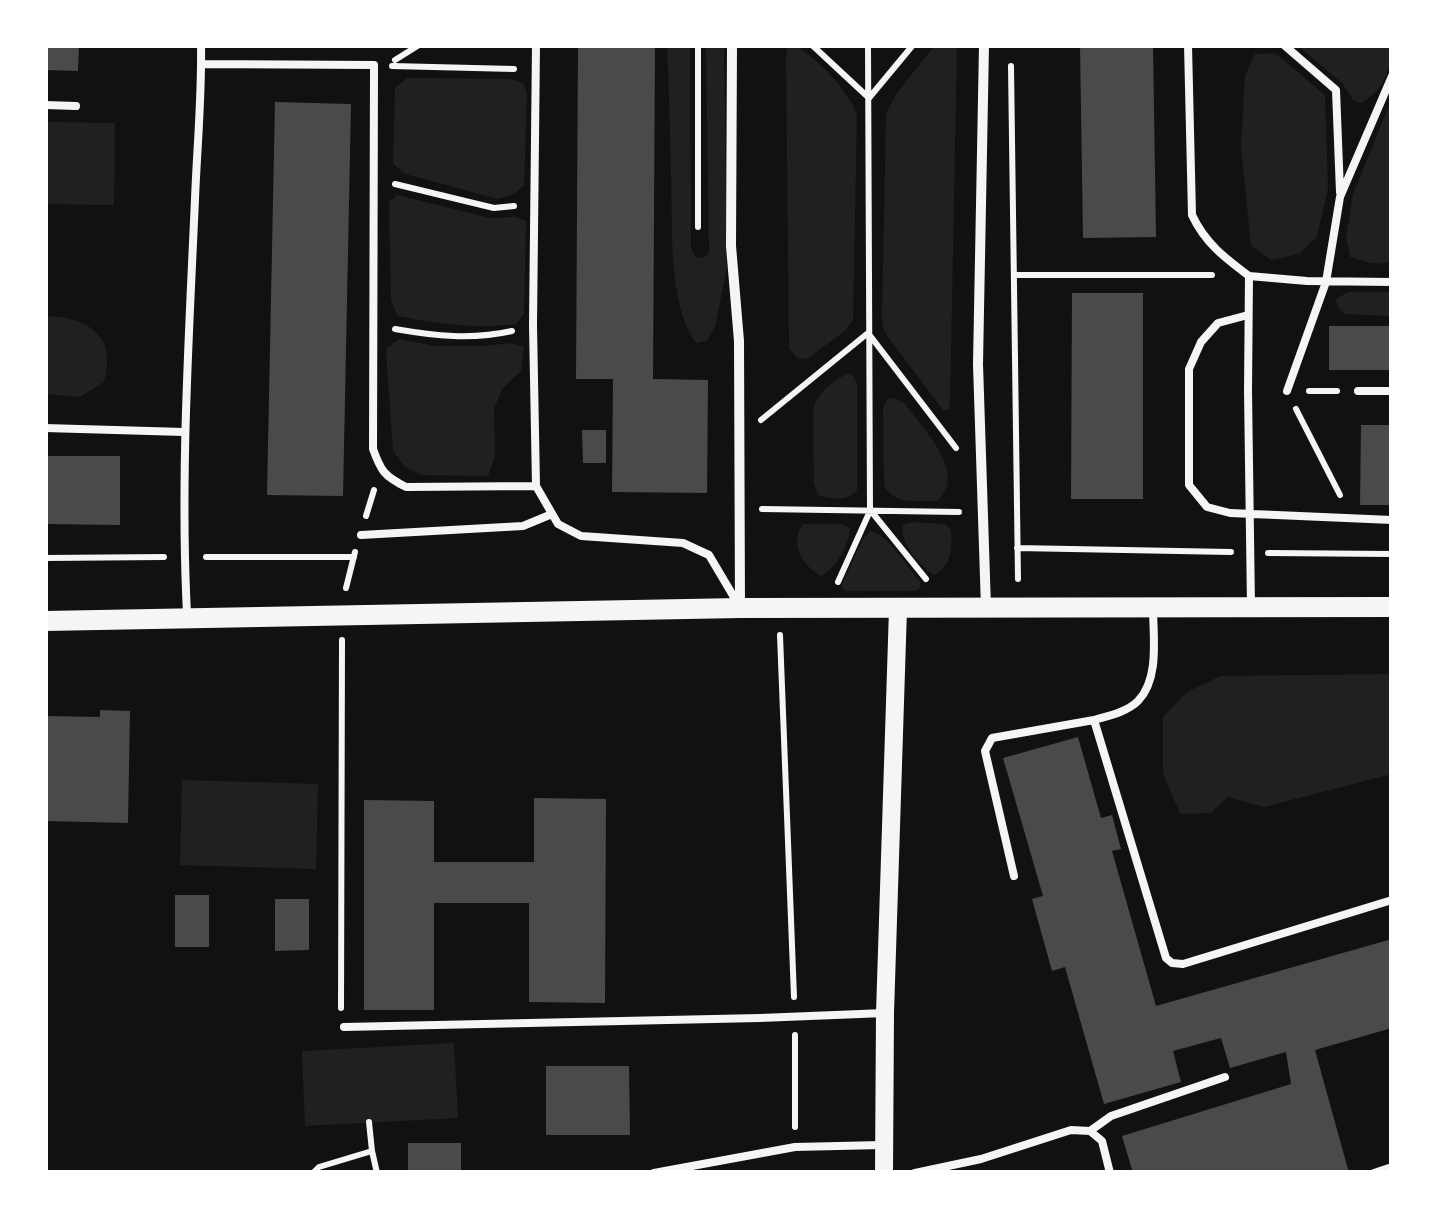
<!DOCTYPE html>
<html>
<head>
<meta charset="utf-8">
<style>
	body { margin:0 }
	#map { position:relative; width:1437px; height:1218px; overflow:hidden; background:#111; font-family:Barlow,sans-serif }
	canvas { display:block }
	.frame { position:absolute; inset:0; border:48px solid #fff; pointer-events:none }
</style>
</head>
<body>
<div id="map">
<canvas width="1437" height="1218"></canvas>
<div class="frame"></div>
</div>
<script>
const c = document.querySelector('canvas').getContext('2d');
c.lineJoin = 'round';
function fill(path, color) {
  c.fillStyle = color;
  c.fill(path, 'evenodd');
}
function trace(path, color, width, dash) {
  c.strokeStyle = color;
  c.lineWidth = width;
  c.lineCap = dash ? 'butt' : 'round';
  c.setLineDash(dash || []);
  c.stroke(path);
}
fill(new Path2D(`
	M667,45H690L691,247L695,257L704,258L709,252L706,45H724L727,268L715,326L707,341L696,343C667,303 673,225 671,177C670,133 669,89 667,45Z
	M791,45C813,51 849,92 857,114L853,319L846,330L807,359L797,358L789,348L786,58L787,49Z
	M935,45H957L950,404L948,410H943L888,337L883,328L882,316L886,114L897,93Z
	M1297,45H1392C1392,68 1382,94 1360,103L1353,100L1342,83Z
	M1275,53L1325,95L1328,188L1317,237L1299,254L1271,260L1251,246L1241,146L1245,76L1255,54Z
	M407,78L510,79L523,83L527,94L524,185L514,194L498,199L405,174L393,164L395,88Z
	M1392,98V261C1378,267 1364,261 1350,257L1346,238L1353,194Z
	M45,122L115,123L114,205L45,204Z
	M397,195L490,218L516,217L526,221L524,314L516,324C475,329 438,324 398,316L391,301L389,202Z
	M1348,292H1392V316L1344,314L1338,307L1336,299Z
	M45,316C88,317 118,336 104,382L80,397L45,394Z
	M399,339L435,346H484L512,343L524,347L521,371L502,389L494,409L495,456L488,476L422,475L405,467L393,451L386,349Z
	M848,373L852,375L857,383V490C850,501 831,500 818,495L814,484L813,411C817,392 832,382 848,373Z
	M888,398L897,399L905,404C922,427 969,475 937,501C917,500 894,506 884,485L883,409Z
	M912,522L945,524L951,530C952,549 952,565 934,575C919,564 900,544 903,525Z
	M803,524H841L850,528C849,546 837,567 821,576C802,565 789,544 803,524Z
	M871,531C891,537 905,566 920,581V587L916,591H846L841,586L864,537Z
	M1392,674V774L1264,807L1228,797L1211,813L1180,814L1163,773V717L1187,692L1221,676Z
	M182,780L318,784L316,869L180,865Z
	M454,1043L458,1118L305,1126L302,1051Z`), '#202020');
fill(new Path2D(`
	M45,45H79L78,71L45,70Z
	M578,45H655L653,379L708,380L707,493L612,492L613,379H576Z
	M1080,45H1153L1156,237L1083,238Z
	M275,102L351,104L343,496L267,495Z
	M1072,293H1143V499H1071Z
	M1329,326H1392V370H1329Z
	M1361,425H1392V505H1360Z
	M582,430H606V463H583Z
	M45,456H120V525L45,524Z
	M100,710L130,711L128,823L45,821V716L100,717Z
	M1078,737L1101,818L1112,815L1121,849L1112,851L1156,1006L1392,939V1028L1315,1050L1349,1173H1133L1122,1136L1291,1084L1286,1052L1230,1068L1221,1038L1173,1051L1181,1082L1104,1104L1065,967L1052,971L1032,899L1043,896L1003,758Z
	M534,798L606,799L605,1003L529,1002V903H434V1010H364V800L434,801V862H534Z
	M175,895H209V947H175Z
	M275,899H309V950L275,951Z
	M546,1066H629L630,1135H546Z
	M408,1143H461V1173H408Z`), '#4a4a4a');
trace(new Path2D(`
	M698,45V227
	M812,45L869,98L913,45
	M395,60L419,45
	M392,66L514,69
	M1011,66L1018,579
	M395,184L494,208L514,206
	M1015,275H1212
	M395,329C435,336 472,340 512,331
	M1309,391H1337
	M1296,409L1340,495
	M761,420L868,333L956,448
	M762,509L959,512
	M871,511L926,579
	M366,516L374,490
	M1017,548L1231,552
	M1268,553L1392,554
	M206,557H354
	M45,558L164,557
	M838,582L870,511L868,45
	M346,588L355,552
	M780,635L794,997
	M341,1008L342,640
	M369,1122L372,1151L377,1173
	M795,1127V1035
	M313,1173L319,1167L372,1151`), '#f5f5f5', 6);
trace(new Path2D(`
	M536,45L533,325L536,486L558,524L581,536L683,543L709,555L738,604
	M1188,45L1192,215C1205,243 1225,258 1249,276L1248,391L1251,607
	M1284,45L1336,90L1340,192
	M201,64L374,65L373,449C381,471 384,476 406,487L536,486
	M45,105L76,106
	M1249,276L1307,281L1392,282
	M1248,315L1218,323L1201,342L1189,369V485L1207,507L1230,513L1392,520
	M1287,391L1326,282L1340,197L1392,76
	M1358,391H1392
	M45,428L184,432
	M361,535L523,526L552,514
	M187,614C180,476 189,337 195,199C197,148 202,96 201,45
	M1094,720C1108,716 1127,712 1138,701C1160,678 1153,636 1153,607
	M1014,876L985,751L992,738L1094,720L1166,958L1172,963L1183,964L1392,900
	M344,1027L760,1018L885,1013
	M1090,1131L1111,1116L1225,1077
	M654,1173L795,1147L882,1145
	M915,1173L981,1159L1071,1130L1090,1131L1102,1141L1110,1173
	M1374,1173L1392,1167`), '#f5f5f5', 8);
trace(new Path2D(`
	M732,45L731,246L739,341L740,608
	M984,45L978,364L986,608`), '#f5f5f5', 10);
trace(new Path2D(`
	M884,1173L885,1013L898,609`), '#f5f5f5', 18);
trace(new Path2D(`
	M45,621L740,608L1392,607`), '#f5f5f5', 20);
</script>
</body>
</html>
